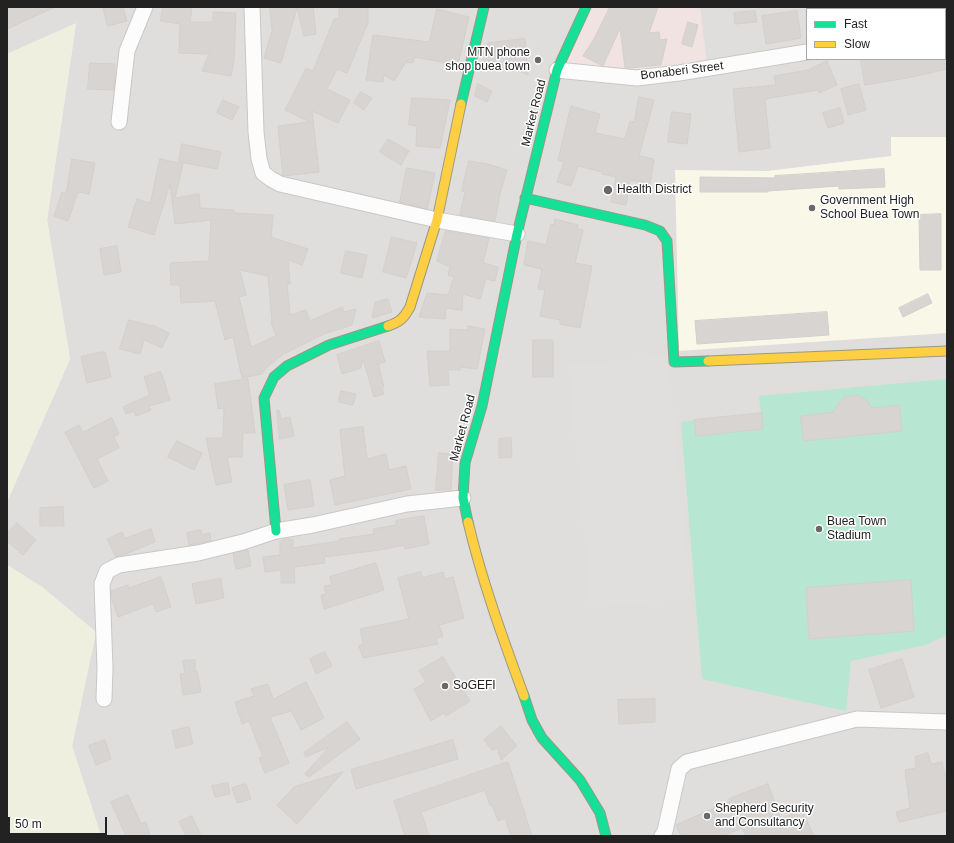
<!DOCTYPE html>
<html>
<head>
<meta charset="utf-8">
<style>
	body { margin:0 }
	#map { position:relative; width:954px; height:843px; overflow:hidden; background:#f0eeeb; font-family:Arial,sans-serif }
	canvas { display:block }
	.frame { position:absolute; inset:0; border:8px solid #222; pointer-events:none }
	.legend { position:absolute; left:806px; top:8px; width:140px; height:52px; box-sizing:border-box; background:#fff; border:1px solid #a7a7a7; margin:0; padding:5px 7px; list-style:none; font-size:12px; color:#222 }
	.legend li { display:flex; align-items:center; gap:8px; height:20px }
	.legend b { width:20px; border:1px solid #a7a7a7 }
	.scale { position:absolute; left:8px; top:817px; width:99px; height:18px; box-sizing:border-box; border:2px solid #222; border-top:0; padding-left:5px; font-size:12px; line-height:14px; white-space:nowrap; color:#222; -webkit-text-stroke:3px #fff; paint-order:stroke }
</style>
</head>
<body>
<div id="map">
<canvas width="954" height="843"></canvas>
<div class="frame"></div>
<ul class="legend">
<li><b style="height:5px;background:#16e098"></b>Fast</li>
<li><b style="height:5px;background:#ffcf43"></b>Slow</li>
</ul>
<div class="scale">50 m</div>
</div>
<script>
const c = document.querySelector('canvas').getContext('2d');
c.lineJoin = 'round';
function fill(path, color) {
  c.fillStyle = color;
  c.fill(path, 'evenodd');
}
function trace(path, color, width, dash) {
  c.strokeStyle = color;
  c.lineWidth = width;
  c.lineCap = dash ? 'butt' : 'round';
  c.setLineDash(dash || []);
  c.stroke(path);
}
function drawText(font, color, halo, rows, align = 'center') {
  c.font = font + ' Arial,sans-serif';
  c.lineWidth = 3;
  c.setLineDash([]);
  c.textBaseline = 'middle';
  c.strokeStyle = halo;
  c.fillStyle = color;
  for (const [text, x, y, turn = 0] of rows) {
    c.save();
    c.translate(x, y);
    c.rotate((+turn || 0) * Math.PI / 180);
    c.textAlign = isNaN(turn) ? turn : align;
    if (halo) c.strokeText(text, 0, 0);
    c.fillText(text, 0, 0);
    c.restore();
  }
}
fill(new Path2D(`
	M7,7H947V836H101L72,746L96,632L42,587L7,565V502L70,359L47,220L76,24L7,54ZM807,9H945V59H807Z`), '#dfdedc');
fill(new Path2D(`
	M590,7H700L707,64L632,75L563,68Z`), '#f1e3e1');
fill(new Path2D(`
	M891,137H947V333L679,351L675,170L767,171L891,156Z`), '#f8f7e8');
fill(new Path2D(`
	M76,23L47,220L70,359L7,502V54Z
	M7,565L42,587L96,632L72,746L101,836H7Z`), '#efefdf');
fill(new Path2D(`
	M947,379V635L925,645L851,661L846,711L702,679L681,422L761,413L759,396Z`), '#b7e6d2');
fill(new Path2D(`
	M668,356L691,598L591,608L568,365Z`), '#e0dfde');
const building = new Path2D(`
	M7,7H55L7,29Z
	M103,7H123L127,21L108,26Z
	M163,7H192L190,22H213V12L236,13L234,60L231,76L202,71L209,54L179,53L180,24L161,21Z
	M270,7H313L316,34L304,36L297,8L281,63L264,58L272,31Z
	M339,7H368V23L347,73L337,69L327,89L350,100L338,123L312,111L319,172L283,176L278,126L310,122L285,110L306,68L313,71L334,19L339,18Z
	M610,7H658L649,33L659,32L660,40L667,39L661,65L631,68H625L620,28L603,66L583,56L594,39Z
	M437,9L469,17L458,65L414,57L413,63L406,62L394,81L384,75L383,82L366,80L373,35L429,42Z
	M755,11L757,22L735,24L734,13Z
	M797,11L801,38L766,44L762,16Z
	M688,22L698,25L692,47L682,44Z
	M525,39L528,75L497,62L483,63L488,43Z
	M861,59H947V69L907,78L865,85Z
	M827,61L837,85L819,93L818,90L765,99L770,148L739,152L733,89L776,85L774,76L808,70Z
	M90,63L115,64L114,90L88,89Z
	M478,84L492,91L487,102L475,96Z
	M859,84L866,110L848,115L841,89Z
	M361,92L372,98L364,110L354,103Z
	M639,97L654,100L639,156L654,159L650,184L630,180L626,205L611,202L616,177L602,174V172L578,166L571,186L557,182L564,162L558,160L571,106L600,114L595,133L625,139L630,121L634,122Z
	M412,98L450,100L440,148L416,146L417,126L409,125Z
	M223,100L239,107L232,120L217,113Z
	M840,108L844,123L828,128L823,113Z
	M672,112L691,114L687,144L668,142Z
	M388,139L409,151L401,165L380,152Z
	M182,144L221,152L217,169L179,162Z
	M72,159L95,163L89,194L78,192L68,221L54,216L62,192L66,194Z
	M160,159L183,164L175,198L199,194L200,208L234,210V213L273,215L271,237L308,249L302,265L288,260L290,284H287L290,315L306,310L310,321L342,307L344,312L356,309L352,325L324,334L282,355L266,368L262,374L242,378L233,337L225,340L215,301L181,303L180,285H171L170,263L209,261L211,220L175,224L170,184L154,235L128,227L137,199L150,203ZM240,270L268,276L272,321L271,322L276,336L251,347L239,297L246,295Z
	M469,161L488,164L507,170L500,193L495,221L460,215L465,192L462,191Z
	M407,168L435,173L427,209L400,202Z
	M884,169L885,187L839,189V186L768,191V192H700V177L775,178V176Z
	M941,214V270H920L919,215Z
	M555,219L578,225L577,229L583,230L575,263L592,266L580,328L560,324V320L540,316L545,290L538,289L542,269L524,265L528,241L546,245L551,224L554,225Z
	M446,231L489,238L483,263L498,267L495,281L486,279L480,299L463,294L462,310L446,308L445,319L419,317L427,293L448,295L454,277L448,275L450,267L437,261Z
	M392,237L417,243L406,278L383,272Z
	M117,246L121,272L104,275L100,249Z
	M346,251L367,255L362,278L341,273Z
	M928,294L932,303L903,317L899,308Z
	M388,299L392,312L372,318L375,303Z
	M827,312L829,335L697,344L695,321Z
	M129,320L152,326L153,325L169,333L162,348L144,340L140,354L120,349Z
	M468,326L485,329L477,369L460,367V370H448L449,385L430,386L427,351H450V329L468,330Z
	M533,340H553V377H533Z
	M379,341L385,362L378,364L384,387L382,388L384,394L374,397L363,359L361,368L342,374L337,355Z
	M100,352H105L111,377L87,383L81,357Z
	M161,372L170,400L149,406L151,410L136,416L134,411L126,414L123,407L150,395L144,377Z
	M248,379L255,433H243L242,457H227L232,482L216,485L206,438H223L224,408L218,409L215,384Z
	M341,391L356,394L353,405L339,402Z
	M858,395L866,400L872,408L899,405L902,431L803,441L801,416L833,412L839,403L844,397Z
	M277,410H279L281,419L290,417L294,436L280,439Z
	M762,413L763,429L696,436L694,420Z
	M112,418L119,434L114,437L119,448L97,459L108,481L94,488L65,432L79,425L83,432Z
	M363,427L367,459L386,454L389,470L406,466L411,489L335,505L330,480L345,476L340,430Z
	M511,438L512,457L499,458V439Z
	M177,441L202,453L194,470L168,457Z
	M439,453L453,454L451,490H436Z
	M310,480L314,506L288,510L284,485Z
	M63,507L64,526H40V508Z
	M424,516L429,544L405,549L404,545L380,550L324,557L325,563L294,567L295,583H281V570L265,572L263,557L280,555V542L284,539H293V548L339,541V539L374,534L373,529L396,525V521Z
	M17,523L36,540L23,555L7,541V533Z
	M151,529L155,542L123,555L116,557L107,539L122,532L125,538Z
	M201,530L202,535L210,533L211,541L189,545L187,533Z
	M248,550L251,566L236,569L233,554Z
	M376,563L384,590L324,609L321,595L326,594L324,586L332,585L330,577Z
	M421,572L422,578L443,572L445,579L453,577L464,618L439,625L443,636L436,639L438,644L363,658L359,646L363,644L360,629L409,619L398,578Z
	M161,577L171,607L156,612L153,604L118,617L112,600L111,591L128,585L129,588Z
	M221,579L224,598L196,604L192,584Z
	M911,580L914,631L809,639L806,588Z
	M325,652L332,666L316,674L310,659Z
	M443,657L470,701L446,716L444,713L431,721L414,689L426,682L419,671Z
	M902,659L914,697L881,708L869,670Z
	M195,660V671H197L201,692L183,695L180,674L185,673L183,661Z
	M306,682L324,718L301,730L291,711L270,717L289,763L265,773L259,758L263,757L249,721L242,724L235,702L254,696L251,689L268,684L273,699Z
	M655,699V722L619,724L618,700Z
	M347,722L360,739L309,777L305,774L329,747L306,757L304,753Z
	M501,726L517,746L501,760L497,748L492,750L484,740Z
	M189,727L193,744L176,748L172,731Z
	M105,740L111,759L96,765L89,746Z
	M453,740L458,759L356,789L351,770Z
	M928,753L931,764L942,762L947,782V811L899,822L896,812L910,808L905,770L916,768L915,757Z
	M508,762L532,836H511L505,818L498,821L492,805L490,806L485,790L421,812L429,836H405L394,801Z
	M343,772L297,824L277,805L294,787Z
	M228,783L230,794L215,797L212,786Z
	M246,784L251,799L237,803L232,788Z
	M768,784L781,819L802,810L814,836H746L742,828L723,836H681L676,825L730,801L729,799Z
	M128,795L141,824L146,822L150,836H126L111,802Z
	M192,816L201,836H186L179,822Z`);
fill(building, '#d7d4d2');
trace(building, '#d3d0cc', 1);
const street = new Path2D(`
	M252,7L256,132L259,159L263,173L271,179L280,184L437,220L517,234
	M945,29L947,28
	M557,70L637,78L679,73L807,52
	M119,122L127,51L145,7
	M104,699L105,668L102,584L107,571L119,565L198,553L243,542L276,531L313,525L407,504L463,498
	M662,836L665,831L679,769L687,762L857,719L947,722`);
const fast = new Path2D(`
	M461,104L484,7
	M525,198L645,225L660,231L667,241L674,362L708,361
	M468,522L463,498L465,463L482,406L517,234L557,70L586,7
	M276,531L264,398L274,377L287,366L329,345L388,326
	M524,696L532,720L542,738L580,780L600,813L606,836`);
const slow = new Path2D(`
	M388,326C400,322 404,318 410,307L437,220L461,104
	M708,361L947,351
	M468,522C482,581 503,639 524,696`);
trace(street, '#c9c8c7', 17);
trace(fast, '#999a82', 11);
trace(slow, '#999a82', 11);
trace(street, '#fdfcfc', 15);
trace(fast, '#16e098', 9);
trace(slow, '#ffcf43', 9);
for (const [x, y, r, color] of [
	[538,60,4,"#6a6968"],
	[608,190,5,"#6a6968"],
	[812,208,4,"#6a6968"],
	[819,529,4,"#6a6968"],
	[445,686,4,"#6a6968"],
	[707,816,4,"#6a6968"]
]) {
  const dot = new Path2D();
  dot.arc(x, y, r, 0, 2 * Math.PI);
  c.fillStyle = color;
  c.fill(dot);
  trace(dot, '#fff', 1.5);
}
drawText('12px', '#222', '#fff', [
	["MTN phone",530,53,"right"],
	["shop buea town",530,67,"right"],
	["Health District",617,190],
	["Government High",820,201],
	["School Buea Town",820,215],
	["Buea Town",827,522],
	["Stadium",827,536],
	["SoGEFI",453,686],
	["Shepherd Security",715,809],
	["and Consultancy",715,823]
], 'left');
drawText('12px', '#222', '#fff', [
	["Bonaberi Street",682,71,-7],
	["Market Road",534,113,-76],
	["Market Road",463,428,-75]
]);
</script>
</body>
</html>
